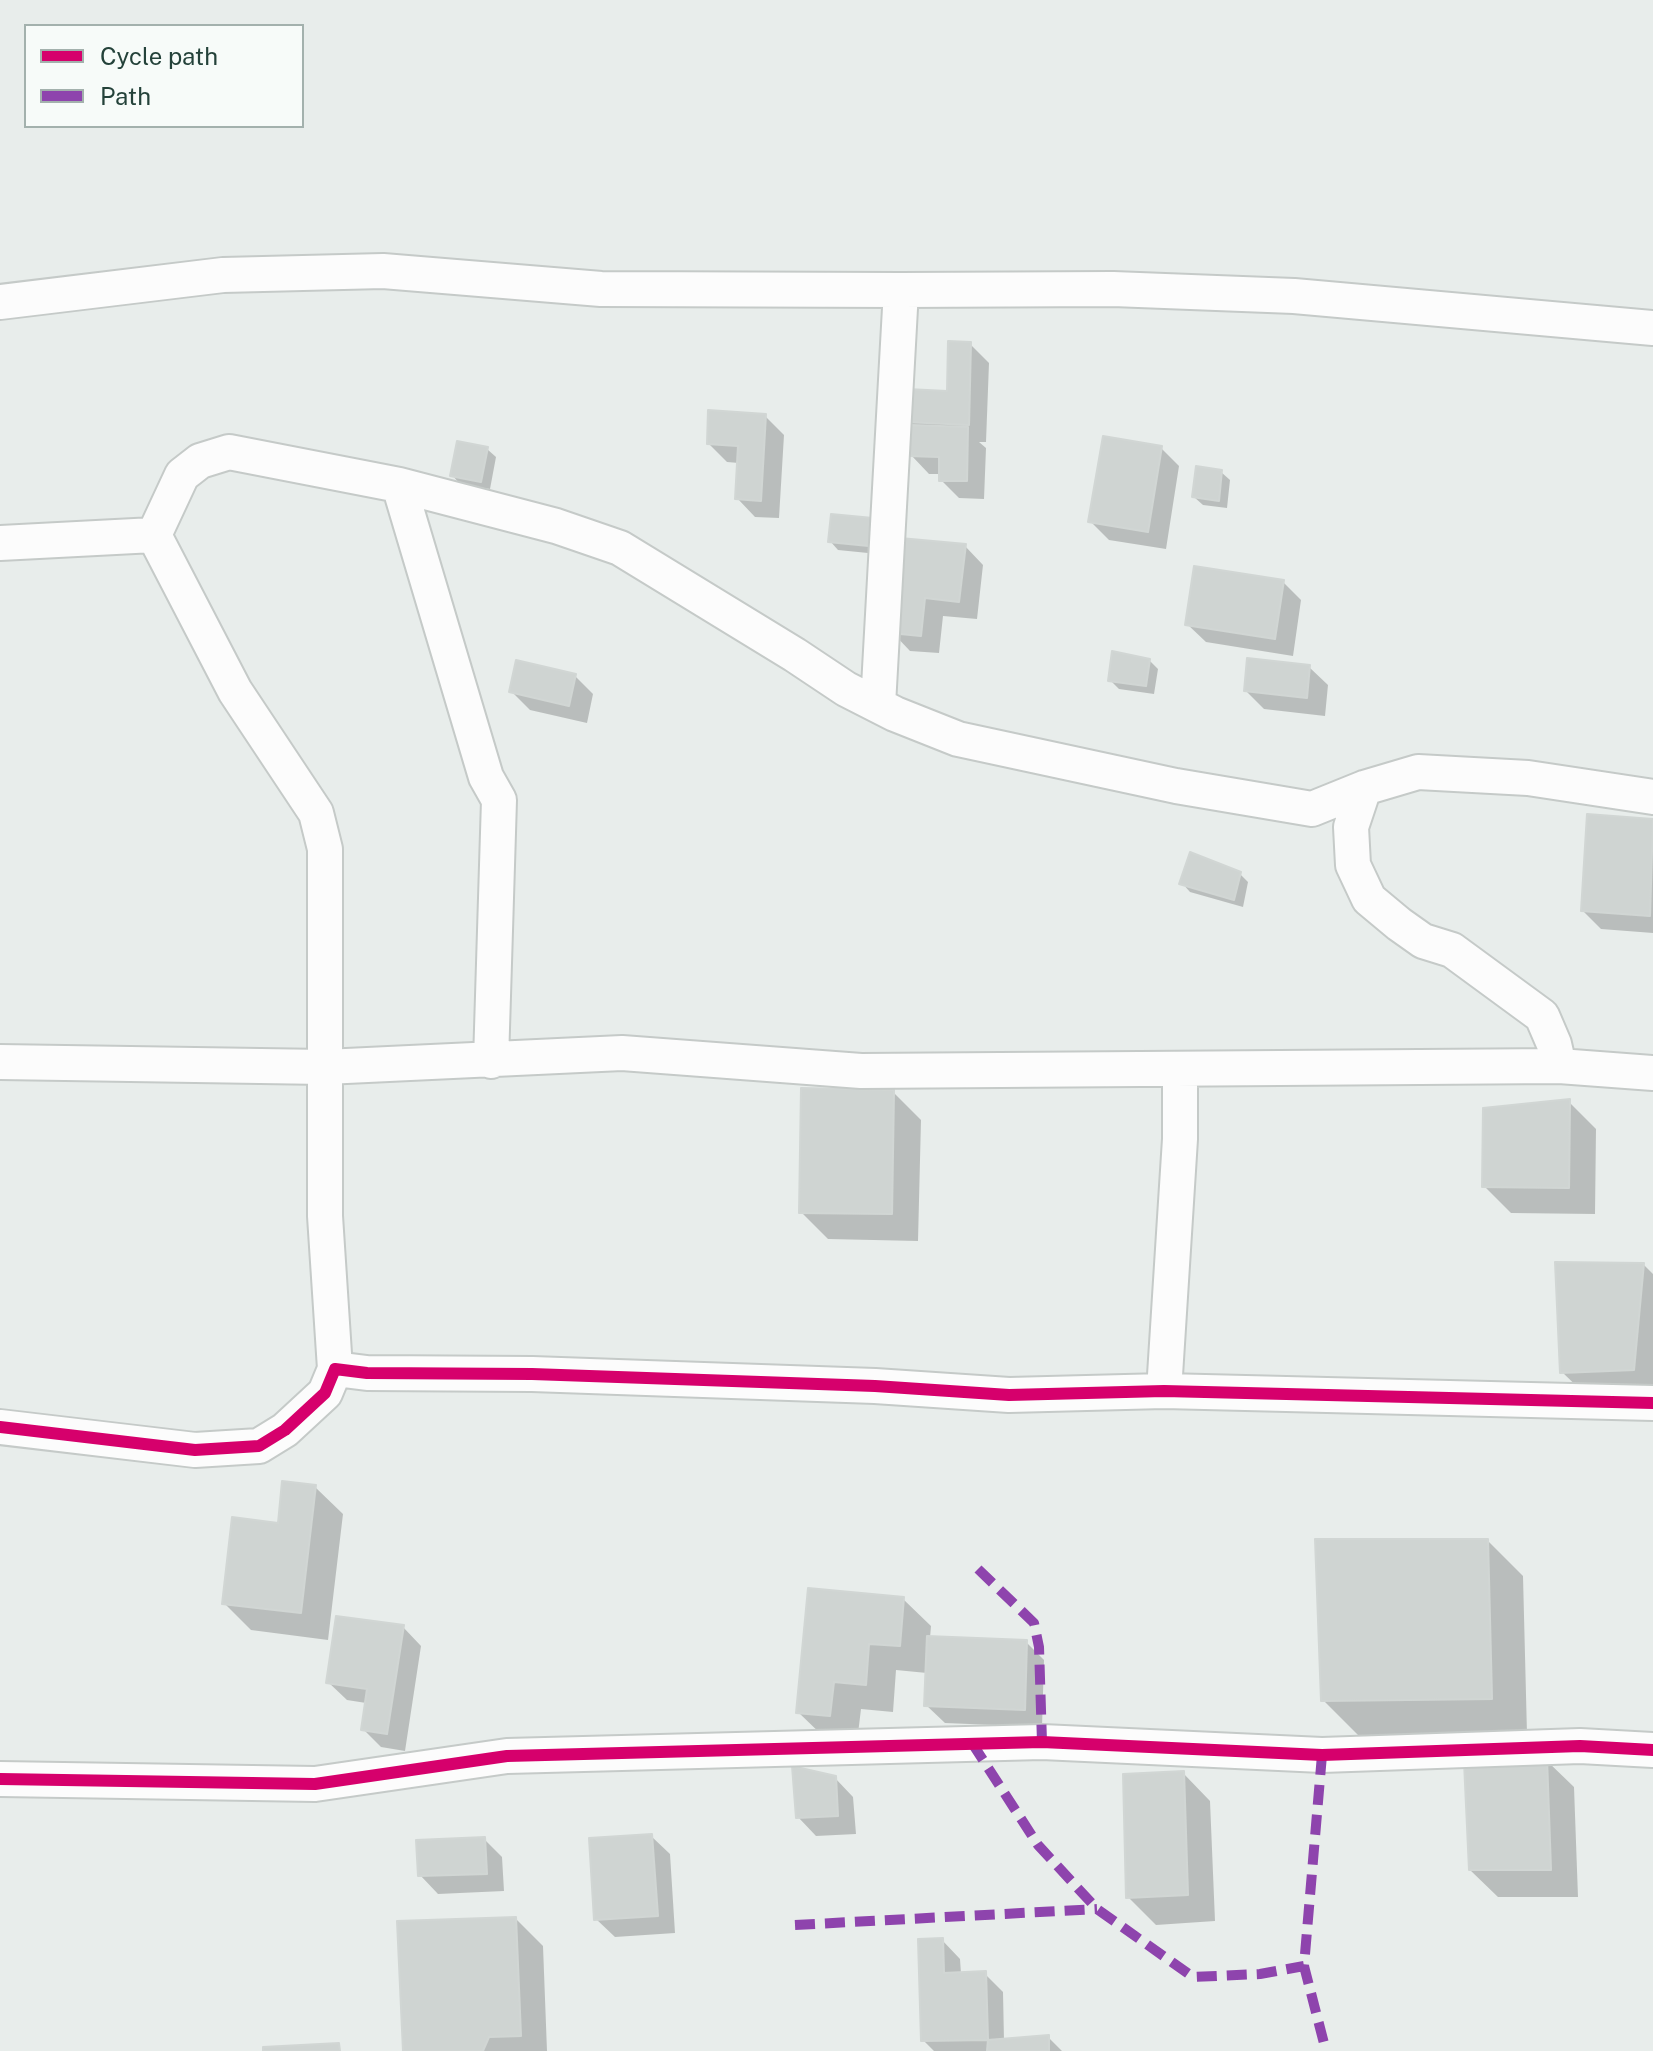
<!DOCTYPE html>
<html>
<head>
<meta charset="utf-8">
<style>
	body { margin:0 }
	#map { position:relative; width:1653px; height:2051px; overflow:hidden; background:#e8edeb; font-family:"Public Sans",sans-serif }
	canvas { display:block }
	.legend { position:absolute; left:24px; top:24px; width:280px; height:104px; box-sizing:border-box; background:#f7fbf9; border:2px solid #a3b1ad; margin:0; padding:10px 14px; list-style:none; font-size:24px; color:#24423a }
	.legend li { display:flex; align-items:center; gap:16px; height:40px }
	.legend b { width:40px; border:2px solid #a3b1ad }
</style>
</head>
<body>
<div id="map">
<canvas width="1653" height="2051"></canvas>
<ul class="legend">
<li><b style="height:10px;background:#d6006c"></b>Cycle path</li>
<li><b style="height:10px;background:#8e44ad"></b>Path</li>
</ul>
</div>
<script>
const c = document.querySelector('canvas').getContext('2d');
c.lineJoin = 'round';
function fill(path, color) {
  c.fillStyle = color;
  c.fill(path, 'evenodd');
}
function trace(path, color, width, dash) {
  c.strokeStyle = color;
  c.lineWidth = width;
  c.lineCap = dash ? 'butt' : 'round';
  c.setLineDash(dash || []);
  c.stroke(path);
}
fill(new Path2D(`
	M970,344L989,363L986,442H979L986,448L984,499L959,498L941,480V474H929L911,455L914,427L908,421L949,393Z
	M765,416L784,435L779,518L755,517L737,498L739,463L727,462L709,444Z
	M1161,448L1179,466L1166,549L1109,540L1091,522Z
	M487,449L496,457L490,489L460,484L452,475Z
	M1221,472L1230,480L1227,508L1203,505L1194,497Z
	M872,520L878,554L838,550L830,541Z
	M965,546L983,565L977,619L943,616L939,653L910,651L892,632Z
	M1283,582L1301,600L1293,656L1206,642L1187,624Z
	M1149,660L1158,669L1154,694L1119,689L1110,680Z
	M1309,667L1328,685L1325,716L1264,709L1246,691Z
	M575,676L593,694L587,723L530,710L511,691Z
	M1589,816L1653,821V933L1601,929L1583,911Z
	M1239,873L1248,882L1243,907L1190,892L1182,883Z
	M893,1092L921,1120L918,1241L828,1239L801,1212Z
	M1569,1102L1596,1129L1595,1214L1511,1213L1484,1186Z
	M1644,1265L1653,1274V1397L1590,1399L1562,1372Z
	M315,1487L343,1514L328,1640L251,1630L224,1603L279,1525Z
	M1487,1540L1523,1576L1527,1734L1359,1736L1323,1700Z
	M903,1599L931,1626L930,1638L1026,1642L1044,1660L1042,1727L945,1723L926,1705L927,1673L896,1670L893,1712L861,1709L857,1742L826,1739L798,1712Z
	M403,1627L421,1646L405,1751L381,1747L363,1729L366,1703L347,1700L328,1682Z
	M1546,1760L1574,1787L1578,1897H1498L1470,1870Z
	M1183,1773L1210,1801L1215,1921L1156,1925L1128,1897Z
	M835,1778L853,1797L856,1834L816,1836L798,1817Z
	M651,1836L670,1854L675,1933L615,1937L596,1919Z
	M484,1839L502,1857L504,1891L438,1894L420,1875Z
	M516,1919L543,1946L547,2051H405Z
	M942,1940L960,1959L961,1974H985L1003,1992L1004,2041L1048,2037L1062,2051H934L923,2040Z`), '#0003');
const building = new Path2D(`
	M948,341L971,342L969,425L906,422L907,389L947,391Z
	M708,410L766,414L761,501L735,499L738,446L707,444Z
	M910,425L968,427L967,481H939V457L909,456Z
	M1103,436L1162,446L1148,532L1088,522Z
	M457,441L488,447L481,482L450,476Z
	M1196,466L1222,470L1219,501L1192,497Z
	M831,514L873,518L869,546L828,542Z
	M900,538L966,544L959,602L925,598L921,636L890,633Z
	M1194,566L1284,580L1275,639L1185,625Z
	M1112,651L1150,659L1146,686L1108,681Z
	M1247,658L1310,665L1307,698L1244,691Z
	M516,660L576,674L569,706L509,692Z
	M1587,814L1653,819L1650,916L1581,911Z
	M1190,852L1241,872L1234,900L1179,884Z
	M801,1088L894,1090L892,1214L799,1213Z
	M1570,1099L1569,1188L1482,1187L1483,1108Z
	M1555,1262L1644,1263L1634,1370L1560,1373Z
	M282,1481L316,1485L301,1613L222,1604L232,1517L278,1523Z
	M1315,1539H1488L1492,1699L1321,1701Z
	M808,1588L904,1597L900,1646L869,1644L866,1685L834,1682L830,1716L796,1713Z
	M336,1616L404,1625L387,1734L361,1730L367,1689L326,1683Z
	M927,1636L1027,1640L1025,1710L924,1706Z
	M1547,1758L1551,1870H1469L1464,1762Z
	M792,1766L836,1776L838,1816L796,1818Z
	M1184,1771L1188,1895L1126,1898L1123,1774Z
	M652,1834L658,1916L594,1920L589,1838Z
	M485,1837L487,1874L418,1876L416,1840Z
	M516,1917L521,2036L489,2037L483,2051H403L397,1921Z
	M943,1938L944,1973L986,1971L988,2040L921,2041L918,1939Z
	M1049,2035V2051H987L988,2040Z
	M339,2043L340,2051H263V2047Z`);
fill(building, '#cfd4d2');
trace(building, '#d1d6d4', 2);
const minor = new Path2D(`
	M0,302L223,275L383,271L601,289L901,290
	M399,485L486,777L499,800L491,1061
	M154,535L182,475L200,461L229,452L399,485L556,526L620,548L795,655L846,689L895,714L958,739L1176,786L1312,809L1364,788L1418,772L1528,778L1653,797
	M154,535L235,691L316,813L325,849V1216L335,1369
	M0,543L154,535
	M878,705L901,290L1113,289L1294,296L1653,328
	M1364,788L1351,827L1353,865L1369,899L1399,924L1423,941L1452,950L1542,1016L1554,1044L1559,1066
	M0,1062L325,1067L622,1053L861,1071L1559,1066L1653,1073
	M1164,1391L1180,1139V1069
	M0,1427L195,1450L259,1446L285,1430L325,1393L335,1369L367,1373L532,1374L875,1386L1009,1395L1164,1391L1653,1403
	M0,1779L315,1784L507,1756L1042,1742L1322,1755L1580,1746L1653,1750`);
trace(minor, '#c5cac8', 38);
trace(minor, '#fcfcfc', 34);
trace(new Path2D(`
	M978,1569L1034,1623L1039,1647L1042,1742
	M972,1743L1038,1845L1097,1909L1193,1977L1260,1974L1304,1966
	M1322,1755L1304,1966L1326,2051
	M795,1925L1097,1909`), '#8e44ad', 10, [20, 10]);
trace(new Path2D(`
	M0,1427L195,1450L259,1446L285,1430L325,1393L335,1369L367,1373L532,1374L875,1386L1009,1395L1164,1391L1653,1403
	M0,1779L315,1784L507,1756L1042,1742L1322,1755L1580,1746L1653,1750`), '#d6006c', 12);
</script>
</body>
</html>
